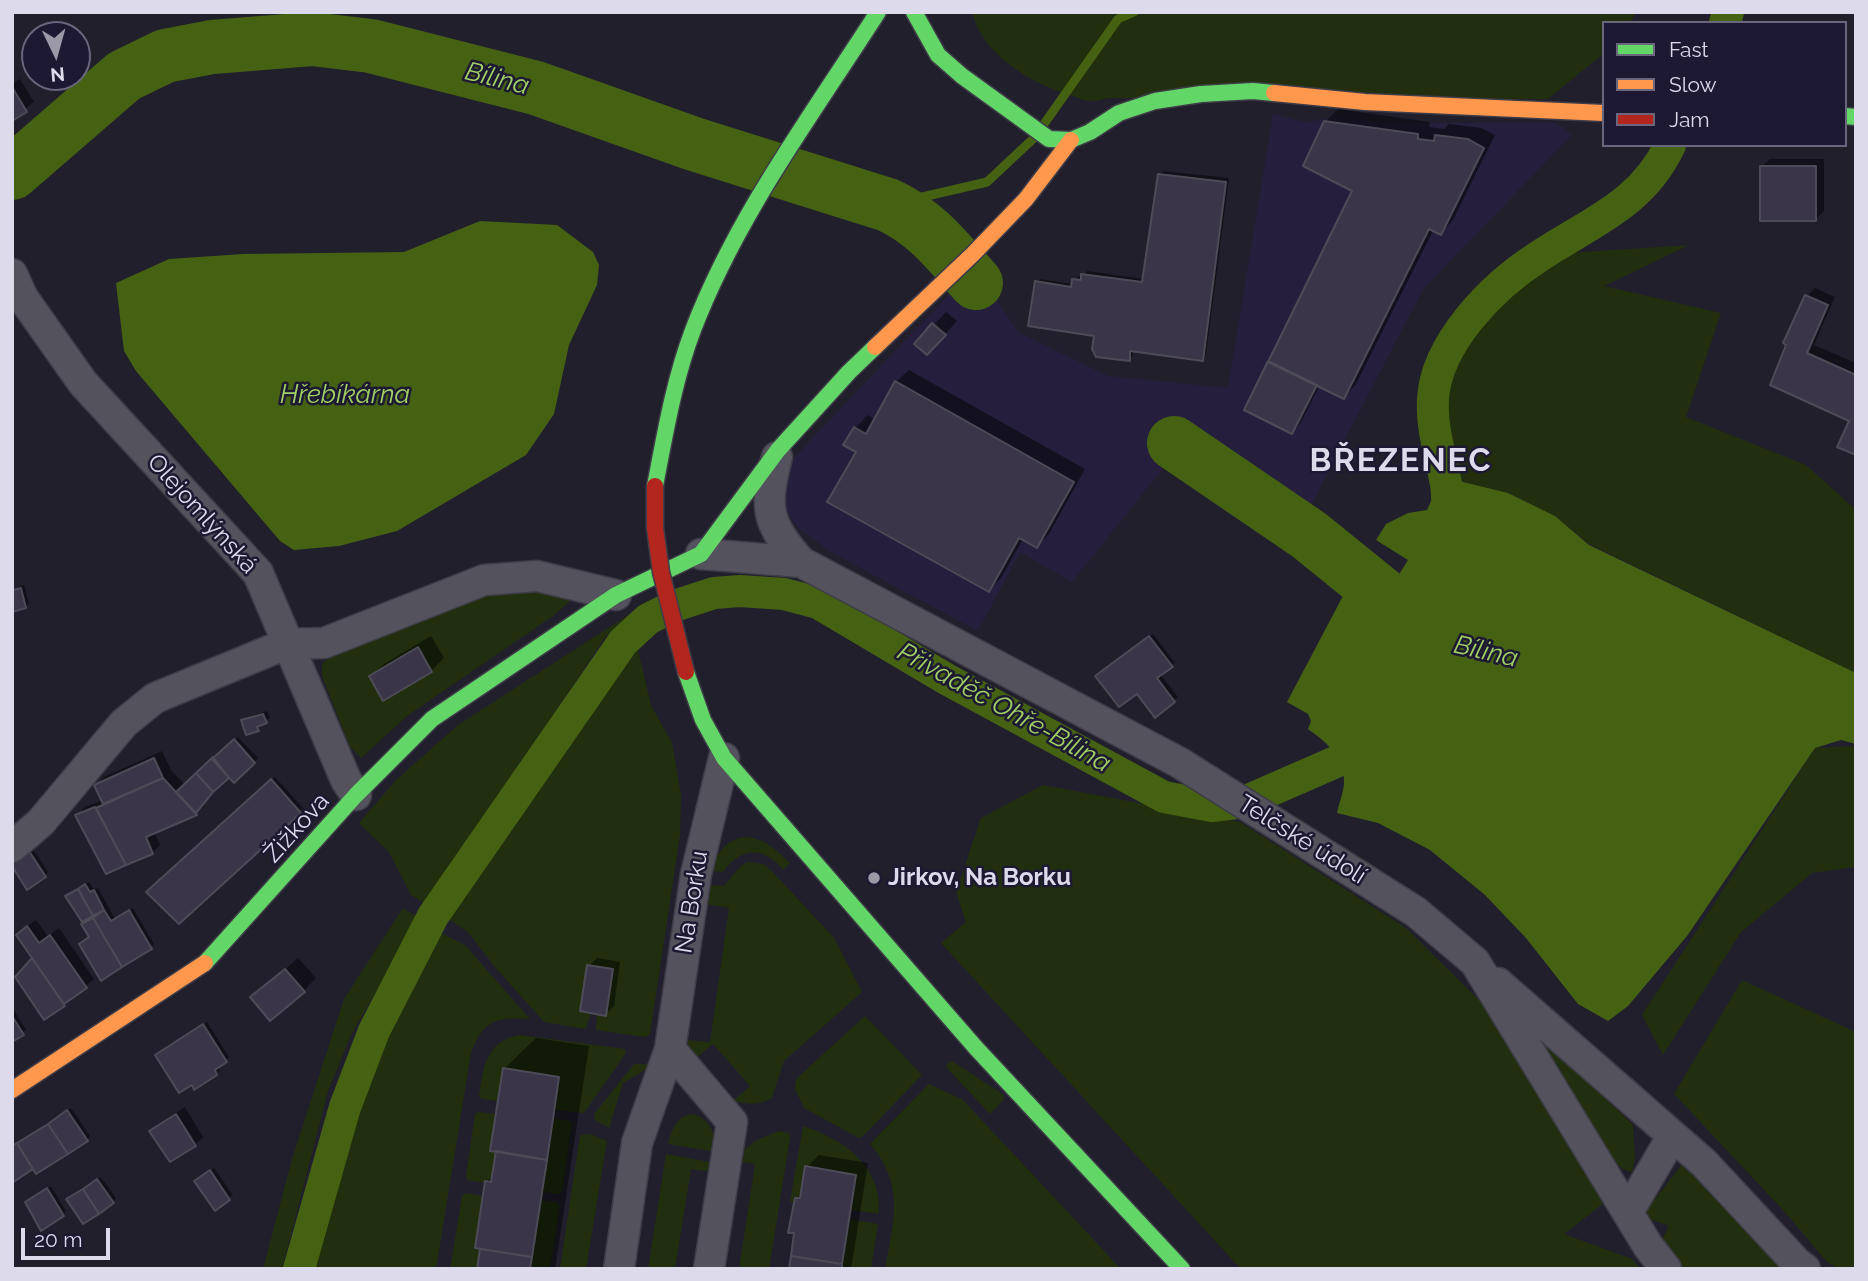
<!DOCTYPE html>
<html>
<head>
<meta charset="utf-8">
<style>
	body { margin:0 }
	#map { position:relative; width:1868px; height:1281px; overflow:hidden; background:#221f2d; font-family:Raleway,sans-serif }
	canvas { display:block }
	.frame { position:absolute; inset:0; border:14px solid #dcdaeb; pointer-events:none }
	.legend { position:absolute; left:1602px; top:21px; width:245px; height:126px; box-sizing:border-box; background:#1e1933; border:2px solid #6a667d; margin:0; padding:9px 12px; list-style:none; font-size:21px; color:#dcdaeb }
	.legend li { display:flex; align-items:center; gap:14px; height:35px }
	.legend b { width:35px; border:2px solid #6a667d }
	.north { position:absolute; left:21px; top:21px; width:70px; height:70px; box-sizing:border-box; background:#1e1933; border:2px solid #6a667d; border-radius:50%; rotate:175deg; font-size:19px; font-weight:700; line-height:28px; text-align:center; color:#dcdaeb }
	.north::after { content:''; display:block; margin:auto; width:24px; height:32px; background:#9b99a8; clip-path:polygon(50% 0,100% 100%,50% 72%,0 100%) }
	.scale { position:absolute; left:21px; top:1228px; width:89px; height:32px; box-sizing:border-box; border:4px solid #dcdaeb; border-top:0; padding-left:9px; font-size:21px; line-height:24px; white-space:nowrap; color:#dcdaeb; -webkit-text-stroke:5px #1e1933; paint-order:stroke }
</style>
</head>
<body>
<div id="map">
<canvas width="1868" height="1281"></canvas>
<div class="frame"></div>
<ul class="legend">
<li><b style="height:9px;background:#63d668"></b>Fast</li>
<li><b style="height:9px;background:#ff974d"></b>Slow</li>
<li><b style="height:9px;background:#b3261e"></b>Jam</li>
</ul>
<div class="north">N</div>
<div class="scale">20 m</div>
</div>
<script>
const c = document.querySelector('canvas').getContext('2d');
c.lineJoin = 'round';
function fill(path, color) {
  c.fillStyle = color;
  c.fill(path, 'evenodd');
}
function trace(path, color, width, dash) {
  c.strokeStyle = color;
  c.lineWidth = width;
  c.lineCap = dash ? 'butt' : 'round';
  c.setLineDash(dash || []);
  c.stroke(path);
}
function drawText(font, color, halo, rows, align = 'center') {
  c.font = font + ' Raleway,sans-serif';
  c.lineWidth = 5;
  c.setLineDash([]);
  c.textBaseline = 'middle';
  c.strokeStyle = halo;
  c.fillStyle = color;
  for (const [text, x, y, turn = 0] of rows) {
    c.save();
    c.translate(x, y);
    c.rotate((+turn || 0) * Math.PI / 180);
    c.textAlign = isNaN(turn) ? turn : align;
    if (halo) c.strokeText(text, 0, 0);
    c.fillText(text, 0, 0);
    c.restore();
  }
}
fill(new Path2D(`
	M1273,114L1305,122L1334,118L1384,123H1556L1572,135L1423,289L1308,511L1181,434L1174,443L1172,457L1072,582L1020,552L978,631L831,552L798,528L787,512L785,496L789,463L957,286L962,294L983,279L1018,332L1108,376L1228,388Z`), '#251f3d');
fill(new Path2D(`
	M972,12H1636L1630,23H1604V53L1548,99L1108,98C1102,99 1097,101 1091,101C1084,101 1076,97 1070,95C1031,84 982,54 972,12Z
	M1689,245L1604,286L1721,313L1686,417L1806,465L1856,510V673L1589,544L1555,516L1508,493L1451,479L1440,429L1439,401L1443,381L1468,332L1493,300L1553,254Z
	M526,586L563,594L570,601L553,616L407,716L361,758L350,747L322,676V664L331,655L470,592Z
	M631,613L606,636L426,904L411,895L389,852L359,823L395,781L458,725Z
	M637,646L651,705L672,743L681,796L680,835L650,1034L645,1037L596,1030L597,1015H606L613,969L580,1011L591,1013L586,1029L544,1022L495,967L468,932L447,918L616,667Z
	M1856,746V867L1812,873L1741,932L1663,1055L1642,1015L1815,748Z
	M1043,785L1240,822L1406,928L1487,1008L1604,1203L1564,1234L1632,1259L1641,1269H1241L941,943L966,922L956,892L981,818Z
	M744,837C764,837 776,850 790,863L783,870C764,846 741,847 723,872L711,871C717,853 724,841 744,837Z
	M747,862L763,864L771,870L834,938L862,992L784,1061L772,1098C759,1106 748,1104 733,1101L750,1086L713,1044L696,1058C689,1053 686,1048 687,1040L710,1042L729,908L705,904L709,885L724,886L740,867Z
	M403,908L419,918L351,1035L328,1091L282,1269H263L292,1159L344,999Z
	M439,932L465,945L530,1019C496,1017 483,1020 471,1053L436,1269H315L357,1111L387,1033Z
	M1742,980L1856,1032V1269H1840L1827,1262L1784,1211L1674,1094Z
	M865,1016L922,1075L863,1136L859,1138L804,1108L795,1089L796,1079Z
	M1527,1025L1633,1125L1635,1159L1632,1172L1623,1169L1609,1157Z
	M520,1035L625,1049L626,1053L584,1113L554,1110L559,1077L504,1068L498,1101L482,1099L479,1096C483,1067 487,1040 520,1035Z
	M952,1061L1004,1095V1099L990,1114L947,1068V1064Z
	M634,1064H655L623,1083L609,1128L595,1120L594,1114Z
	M929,1084L963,1100L1121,1269H885C894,1220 905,1185 870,1144Z
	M479,1112L496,1114L490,1150L496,1151L491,1182L486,1181L485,1183L468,1180L466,1176L475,1114Z
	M694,1114C713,1122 714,1134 717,1152L668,1144C672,1129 677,1115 694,1114Z
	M553,1118L571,1121L572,1124L562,1192L559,1194L542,1192Z
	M803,1126C845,1140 882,1166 879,1214L851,1210L856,1175L805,1166L800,1198H795L794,1202H790Z
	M779,1131L789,1133L790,1138L769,1269H739L755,1164L742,1162L745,1149L757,1140Z
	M590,1134L607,1141L586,1269H560L580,1135Z
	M666,1154L715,1163L713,1172L691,1169L675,1269H648Z
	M1683,1163L1704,1180L1787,1269H1679L1659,1245L1669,1226L1642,1216Z
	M466,1193L483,1196L475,1248L480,1249L477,1269H450L462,1196Z
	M540,1200L556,1202L560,1206L550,1269H530Z
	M850,1219L878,1224L871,1269H842Z`), '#212f0e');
fill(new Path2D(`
	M480,221L557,225L593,252L599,265L597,285L569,345L554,414L526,455L397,531L339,546L294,550L280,541L136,371L124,351L116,283L169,259L243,254L404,252Z
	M1451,479L1508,493L1555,516L1589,545L1856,673V744L1841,740L1815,748L1687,936L1628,1006L1608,1021L1578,1004L1526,938L1485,895L1430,850L1378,823L1337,813C1339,803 1345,789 1344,779C1344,757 1324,740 1308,729L1311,721L1308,714L1287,702L1344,594L1429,652L1445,633L1363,561L1366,558L1398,576L1408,560L1376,540L1386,524L1408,513L1427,510L1440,481Z`), '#456213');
fill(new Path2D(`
	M20,79L34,102L12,119V84Z
	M1338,109L1430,122L1429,127L1444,129L1449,124L1481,128L1495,135L1453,220L1441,233L1434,229L1356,384L1344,397L1320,385L1300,424L1292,432L1355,190L1325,122Z
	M1770,159H1824V211L1816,219L1761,167Z
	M1163,171L1229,178L1206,355L1203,359L1133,349V356L1129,359L1036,282L1040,279L1073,284L1078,276L1083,277L1087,271L1144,279L1159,174Z
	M1815,288L1835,297L1814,345L1856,363V453L1851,420L1789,344L1807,296Z
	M946,312L957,321L939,341L916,344Z
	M909,370L1085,469L1049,534L1036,546L1023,539L1001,578L989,590L859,451L846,444L855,428L868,415L875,420L896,382Z
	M24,585L29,603L26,607L12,610V589Z
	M1153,634L1175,663L1160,674L1178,697L1155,715L1137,691L1101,673Z
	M431,636L444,658L431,671L384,699L371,676L384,664Z
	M267,711L270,718L261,724L262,726L258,730L243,720L247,717Z
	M238,737L258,758L234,781L229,776L202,804L204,806L196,813L154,832L160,845L152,853L107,872L77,815L85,807L103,800L96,785L104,777L162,751L171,770L185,785Z
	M275,777L303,808L179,922L149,892Z
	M33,849L48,872L45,876L16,860Z
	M89,882L94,889L98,888L115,919L133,908L154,944L151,947L91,937L83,924L92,916L67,896Z
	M36,920L48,936L59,928L94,979L64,1004L45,1017L17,977L35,959L26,927Z
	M298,958L316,978L304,991L253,997Z
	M597,958L620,962L614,1006L605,1014L589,966Z
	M12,1007L26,1030L12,1040Z
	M207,1022L229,1057L218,1066L220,1070L216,1073L161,1051Z
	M536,1038L589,1046L555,1269H479L487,1182L494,1174L505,1068Z
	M185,1107L203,1137L195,1145L152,1131L160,1123Z
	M71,1108L90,1136L87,1140L12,1147Z
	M819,1155L868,1163L851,1269H790L796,1231V1198L803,1192L807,1167Z
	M214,1168L233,1195L215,1208L200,1177Z
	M101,1177L116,1198L113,1202L72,1196Z
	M51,1186L66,1211L63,1215L31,1199Z`), '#0007');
trace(new Path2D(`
	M1044,124L1118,19L1134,12
	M888,205L987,182L1034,138`), '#456213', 9);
trace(new Path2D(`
	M1725,23L1728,12
	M1447,521C1447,509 1448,496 1446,484C1441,456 1431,428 1433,399C1436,343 1493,286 1538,257C1589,223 1642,205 1670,145
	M299,1269L345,1107L374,1031L433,916L623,642L648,619L674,606L714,593L740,591L784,594L818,603L948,680L1164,797L1212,806L1244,802L1338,761L1368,731`), '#456213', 32);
trace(new Path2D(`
	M12,173L124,76L165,56L212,47L312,39L371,46L536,88L694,144L888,205C927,223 948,252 976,283
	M1174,443L1309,535L1451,650L1509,659`), '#456213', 54);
const building = new Path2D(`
	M12,87L27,112L12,121Z
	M1324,121L1418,134V139L1434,141L1435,135L1468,139L1484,148L1441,235L1429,229L1344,399L1268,362L1352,191L1303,166Z
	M1760,166H1816V221H1760Z
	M1158,174L1226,182L1203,361L1130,351V361L1096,357L1092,349L1094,336L1028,326L1035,281L1071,287L1072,279L1081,280V274L1142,282Z
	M1805,295L1828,305L1807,353L1856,375V455L1837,447L1849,421L1770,385L1786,345L1783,343Z
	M932,323L946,335L927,355L914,344Z
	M1268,361L1317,385L1292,434L1244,410Z
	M895,381L1074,482L1037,548L1019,538L989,592L827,502L856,452L843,445L854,427L866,434Z
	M21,588L26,608L12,612V590Z
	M1149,636L1173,667L1157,678L1175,702L1155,718L1137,694L1119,707L1095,676Z
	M418,647L432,672L383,701L369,676Z
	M263,714L267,723L257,727L259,731L246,735L241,720Z
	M234,739L255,763L234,783L212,759Z
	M213,757L229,778L213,792L196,773Z
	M154,758L163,778L103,804L94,785Z
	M196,773L213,792L196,813L176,792Z
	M163,778L197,815L146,837L153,854L126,865L96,808Z
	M271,779L301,813L179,924L146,892Z
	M95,807L126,865L106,874L75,815Z
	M29,851L46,877L27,890L12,866V862Z
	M85,884L90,892L94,890L104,910L93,916L78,889Z
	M78,889L93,916L82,922L65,896Z
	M104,910L111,921L129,910L152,949L122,967L93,918Z
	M93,918L122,967L101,981L79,944L89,937L81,924Z
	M27,926L39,943L50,935L87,988L64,1004L16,935Z
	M32,958L65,1006L44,1020L15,977Z
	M587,965L613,969L606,1016L580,1011Z
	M285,969L305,992L270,1021L250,997Z
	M12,1016L24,1035L12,1042Z
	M203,1024L227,1062L215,1070L217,1075L194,1090L192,1085L179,1093L155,1055Z
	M503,1068L559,1077L547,1160L490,1151Z
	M67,1110L88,1141L68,1154L48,1124Z
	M176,1114L196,1146L170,1162L149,1131Z
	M48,1124L68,1154L36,1174L17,1143Z
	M17,1143L33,1169L12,1183V1146Z
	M496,1151L547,1160L532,1257L475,1248L485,1181L491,1182Z
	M805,1166L856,1175L842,1264L791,1256L794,1233H788L795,1198H800Z
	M210,1170L230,1200L215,1211L194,1181Z
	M97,1179L114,1203L99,1214L83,1189Z
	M47,1188L64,1216L41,1231L25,1202Z
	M83,1189L99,1214L83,1224L66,1199Z
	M480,1249L532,1257L530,1269H477Z
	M791,1256L842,1264V1269H789Z`);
fill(building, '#3a3549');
trace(building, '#4d4b57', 2);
const street = new Path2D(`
	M12,274L23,298L83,383L258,573L346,780L356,795
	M701,554L801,562C766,523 764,507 777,457
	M801,562L1180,763L1416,912L1475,962L1648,1246L1666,1269
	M12,847L41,822L124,723L155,698L286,644L324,643L484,580L537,576L616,595
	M1498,983L1704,1163L1797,1263L1805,1269
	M670,1049L732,1122L709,1269
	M1628,1212L1672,1137
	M619,1269L637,1143L670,1049L696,874L724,758`);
const fast = new Path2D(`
	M914,12L938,55L962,76L1049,139L1071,140L1090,132L1119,113L1155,101L1201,94L1253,91L1274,93
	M1845,116L1856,117
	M655,486C665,434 674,380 693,330C737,215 812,115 878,12
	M686,672L703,720L724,758L976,1048L1182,1269
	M205,963L356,795L432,719L616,595L701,554L778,450L849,372L875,347`);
const slow = new Path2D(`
	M1274,93L1365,102L1604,113
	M875,347L973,254L1026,199L1071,140
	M12,1090L205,963`);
trace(street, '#3e3c47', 33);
trace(fast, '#3e3c47', 19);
trace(slow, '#3e3c47', 19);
trace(street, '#54525d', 30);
trace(fast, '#63d668', 16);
trace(slow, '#ff974d', 16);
const jamBridge = new Path2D(`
	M655,486V528L661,572L686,672`);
trace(jamBridge, '#3e3c47', 19, []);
trace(jamBridge, '#b3261e', 16);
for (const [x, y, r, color] of [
	[874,878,7,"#9b99a8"]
]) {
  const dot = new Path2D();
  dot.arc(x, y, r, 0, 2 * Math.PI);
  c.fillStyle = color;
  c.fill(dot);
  trace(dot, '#1e1933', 2.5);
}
drawText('24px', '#dcdaeb', '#1e1933', [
	["Olejomlýnská",202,514,48],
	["Žižkova",297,828,-48],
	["Telčské údolí",1302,840,32],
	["Na Borku",692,902,-81]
]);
drawText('bold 24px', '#dcdaeb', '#1e1933', [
	["Jirkov, Na Borku",888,878]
], 'left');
drawText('italic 26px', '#a0d063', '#1e1933', [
	["Bílina",497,79,14],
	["Hřebíkárna",345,395],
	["Bílina",1486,652,13],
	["Přivaděč Ohře-Bílina",1004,708,29]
]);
c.letterSpacing = '2px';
drawText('bold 32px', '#dcdaeb', '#1e1933', [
	["BŘEZENEC",1401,461]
]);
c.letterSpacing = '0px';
</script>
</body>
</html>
